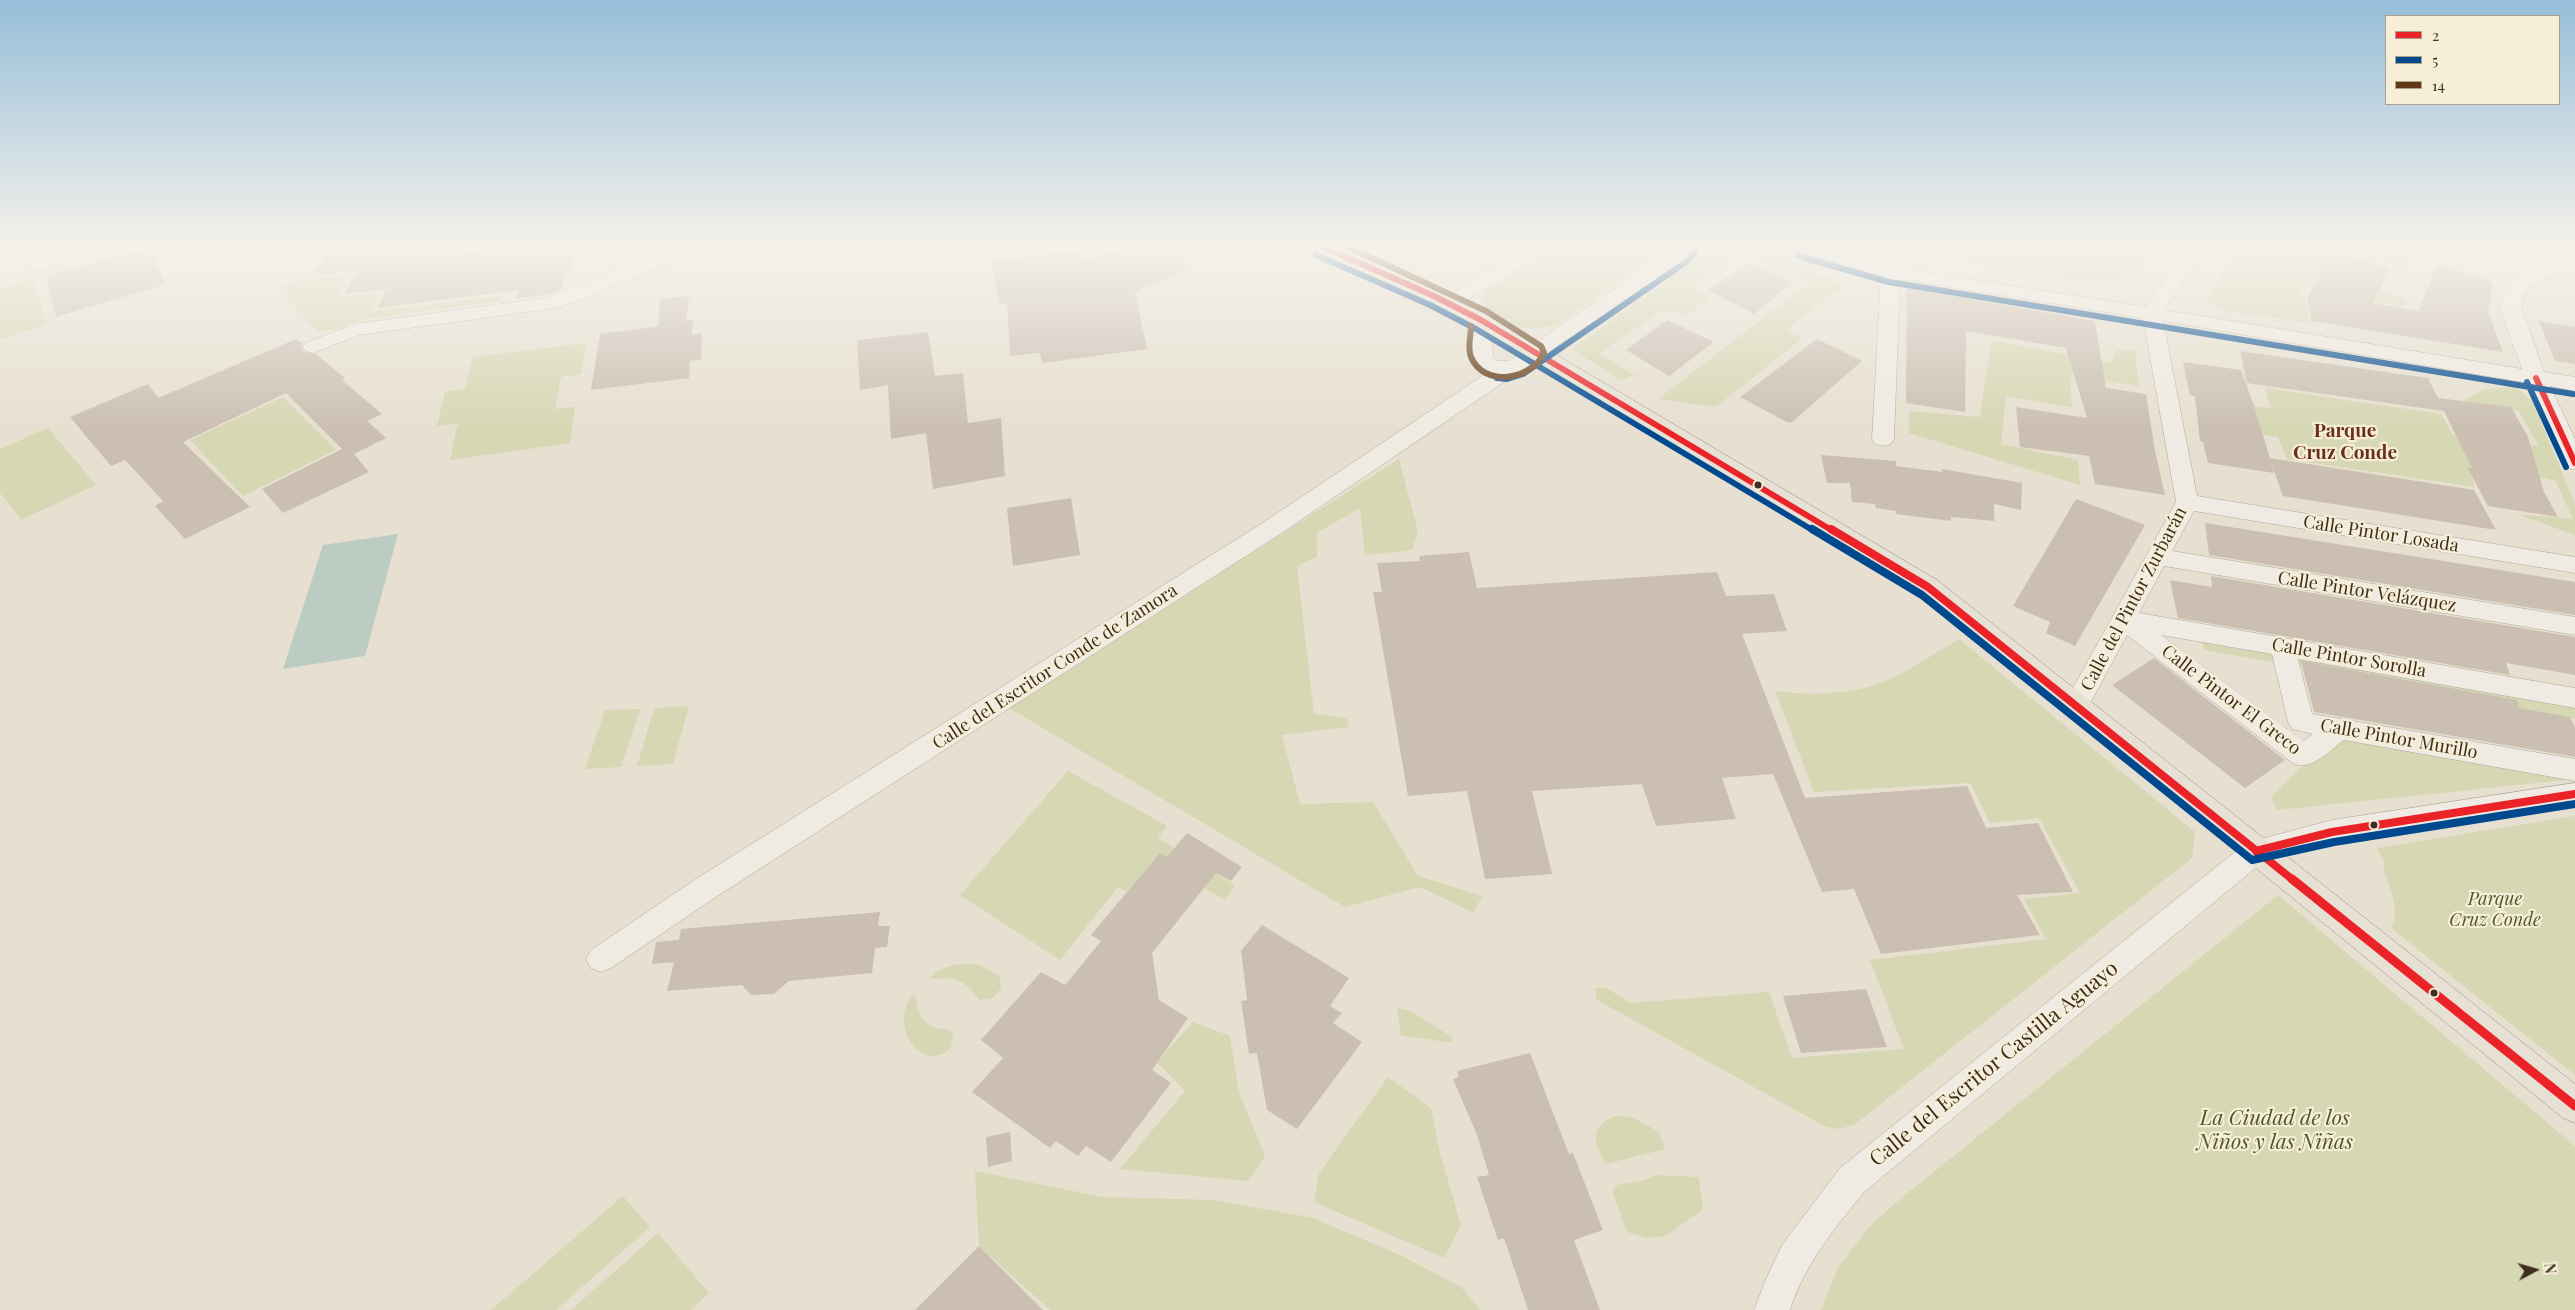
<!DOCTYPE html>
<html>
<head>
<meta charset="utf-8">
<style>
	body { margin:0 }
	#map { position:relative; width:2575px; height:1310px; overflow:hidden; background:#e7e0d1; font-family:"Playfair Display",serif }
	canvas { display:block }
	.legend { position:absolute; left:2385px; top:15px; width:175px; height:90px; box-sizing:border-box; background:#f7eed8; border:1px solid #ada18e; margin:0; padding:6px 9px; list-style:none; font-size:15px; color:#3d2e20 }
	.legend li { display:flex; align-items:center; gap:10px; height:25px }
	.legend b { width:25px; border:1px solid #ada18e }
	.north { position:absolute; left:2510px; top:1245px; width:50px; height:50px; -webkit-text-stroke:4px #f7eed8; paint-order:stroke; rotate:84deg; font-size:14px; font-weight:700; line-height:20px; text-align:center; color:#3d2e20 }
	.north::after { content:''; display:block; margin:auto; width:18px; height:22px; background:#3d2e20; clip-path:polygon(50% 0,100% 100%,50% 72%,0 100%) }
</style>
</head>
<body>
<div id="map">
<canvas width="2575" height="1310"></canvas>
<ul class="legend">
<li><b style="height:6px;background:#eb2227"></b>2</li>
<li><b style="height:6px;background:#00498f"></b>5</li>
<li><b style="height:6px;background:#603813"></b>14</li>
</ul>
<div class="north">N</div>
</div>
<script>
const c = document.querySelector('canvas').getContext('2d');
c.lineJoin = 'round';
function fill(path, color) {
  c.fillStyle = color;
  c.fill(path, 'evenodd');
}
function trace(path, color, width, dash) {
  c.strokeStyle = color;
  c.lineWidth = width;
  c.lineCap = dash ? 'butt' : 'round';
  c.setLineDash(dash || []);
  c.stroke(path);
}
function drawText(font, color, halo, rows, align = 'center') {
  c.font = font + ' "Playfair Display",serif';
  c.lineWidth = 4.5;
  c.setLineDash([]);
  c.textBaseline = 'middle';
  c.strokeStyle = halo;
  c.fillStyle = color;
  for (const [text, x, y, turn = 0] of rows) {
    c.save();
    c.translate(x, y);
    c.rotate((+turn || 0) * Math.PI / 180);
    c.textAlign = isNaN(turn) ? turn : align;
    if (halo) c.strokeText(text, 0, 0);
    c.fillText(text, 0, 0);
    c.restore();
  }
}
fill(new Path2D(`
	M1557,246H1668L1558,324C1536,332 1474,329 1485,292Z
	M1714,246H1763L1844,286L1785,330L1803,338L1716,407L1658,399L1809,283L1742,254L1691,286L1710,298L1688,314L1663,310L1598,354L1635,375L1620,380L1572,349Z
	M1870,246H2161C2136,278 2123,279 2084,281Z
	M2236,246H2404L2414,250L2407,269L2338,249L2319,276L2406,299L2405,307L2301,287L2310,323L2228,311L2206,302Z
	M347,275L337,297L377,293L372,311L502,296L501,301L366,319L334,330L317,331L277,287L308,279Z
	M33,278L47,324L0,339V289Z
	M1991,340L2112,363L2116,350L2135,351L2139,386L2070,374L2072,407L2006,396L2001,444L2078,460L2080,485L1909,433V411L1980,417Z
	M586,343L581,374L561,377L555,409L575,407L570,443L450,460L458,423L437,426L445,392L465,389L473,357Z
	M2517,387L2533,403L2575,504V535L2517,514L2573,519L2556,481L2545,478L2468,467L2475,487L2287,459L2278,437L2203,425L2194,399L2271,408L2265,388L2441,414L2453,435L2525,447L2538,445L2519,411L2463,401L2484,389Z
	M283,397L336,450L243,496L190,440Z
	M48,428L96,485L21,520L0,493V449Z
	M1399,459L1418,531L1412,550L1365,555L1360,508L1317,533V557L1297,566L1314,714L1346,718L1349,727L1282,735L1300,804L1373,802L1418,876L1482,896L1474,913L1420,887L1345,907L1009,708Z
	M2202,637L2272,648L2277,663L2204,650Z
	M1959,639L2195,832L2192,858L1854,1125L1838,1129L1824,1126L1597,1000L1595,988L1605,987L1630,1003L1769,992L1792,1058L1904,1049L1870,960L2046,939L2024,899L2080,893L2039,818L1990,823L1970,783L1814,792L1775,691C1813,696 1856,695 1892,678C1915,667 1937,652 1959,639Z
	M2298,656L2575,692V719L2299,666Z
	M689,706L673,764L637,766L654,708Z
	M640,709L621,767L585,769L605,710Z
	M2342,736L2575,779L2277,810L2271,797L2315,754Z
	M1068,771L1167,826L1158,838L1235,885L1225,900L1204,888L1209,881L1160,853L1127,892L1118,887L1060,960L960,895Z
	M2575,816V1075L2391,928C2401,911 2389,885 2383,868L2385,864L2377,848Z
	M2278,895L2575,1146V1310H1821L1838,1267L1871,1225L1900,1199Z
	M969,963L980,965L999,976L1001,988L993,998L979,1000L970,988L962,982L952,978L930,979C937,967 956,964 969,963Z
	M913,995L916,998C917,1018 928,1030 948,1029L953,1034L951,1048C919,1076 888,1022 913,995Z
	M1397,1008L1410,1011L1452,1037V1043L1401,1035Z
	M1193,1022L1230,1036L1239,1092L1265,1156L1248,1181L1120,1169L1185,1091L1157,1062Z
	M1388,1077L1431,1108L1440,1153L1461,1225L1444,1258L1314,1202L1319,1173Z
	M1615,1116L1632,1117L1659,1132L1665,1149L1606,1164C1594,1143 1588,1127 1615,1116Z
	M975,1171L1102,1197L1214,1200L1313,1218L1400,1255L1461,1287L1480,1310H1050L979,1246Z
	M1654,1175L1699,1177L1703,1209L1666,1236L1646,1238L1627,1232L1613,1194L1615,1186C1626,1181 1647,1184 1654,1175Z
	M623,1196L650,1227L556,1310H491Z
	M658,1233L709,1293L691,1310H571Z`), '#d6d7b3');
fill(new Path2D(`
	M398,534L365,656L283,669L323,545Z`), '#bcccc2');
fill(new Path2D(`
	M329,246H459L477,255L480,246H576L572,270H565L562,289L549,294L515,299L519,290L378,308L386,289L345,294L356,271L315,275Z
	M149,247L166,284L56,317L46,276Z
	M1131,247L1180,249L1185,271L1135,292L1147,349L1042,363L1040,353L1010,356L1007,303L999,304L991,261L1083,250L1086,261Z
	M2335,250L2390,268L2373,303L2419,311L2437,264L2493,282L2488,312L2503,352L2312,321L2307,299Z
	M1748,263L1793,282L1754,314L1708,290Z
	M1907,288L2095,321L2106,388L2146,394L2155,451L2165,495L2095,484L2089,456L2020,447L2016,407L2087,418L2066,348L1966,331L1965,412L1906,403Z
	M689,296L686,321L693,320L692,335L702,333L701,359L690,361L689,378L591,390L600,334L658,326L660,299Z
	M1667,320L1714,342L1669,376L1626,350Z
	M2539,321L2575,327V364L2555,361Z
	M928,332L935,376L963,373L968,423L1001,418L1005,476L933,489L926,433L891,439L888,385L860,390L857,340Z
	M296,339L303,344L301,347L304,352L316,354L345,378L342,380L382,414L367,421L386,438L354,454L369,472L283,513L262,489L342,449L286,393L183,442L250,507L185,539L155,506L163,501L125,460L111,466L70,417L148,384L158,398Z
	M1817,339L1862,361L1792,422H1787L1740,397Z
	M2240,351L2428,378L2438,398L2511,407L2528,437L2544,492L2558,517L2488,506L2467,467L2472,468L2444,411L2247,383Z
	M2183,362L2241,370L2253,403L2270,458L2474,490L2496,530L2283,496L2271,462L2274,473L2208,463L2203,442L2200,441L2195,396L2190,395Z
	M1821,455L1896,461V466L1942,472V469L2022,483L2021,510L1994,504V521L1951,517V521L1896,514V511L1876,508L1875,504L1852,502L1850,483H1827Z
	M1071,498L1080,555L1013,566L1007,508Z
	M2076,499L2145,525L2075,646L2046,633L2050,622L2013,606Z
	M2205,523L2575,582V615L2209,555Z
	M1469,552L1477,588L1717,572L1726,596L1774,594L1787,631L1742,634L1805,798L1967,786L1986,828L2038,823L2073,892L2017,895L2040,935L1881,954L1854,889L1822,892L1773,774L1722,778L1736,819L1656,826L1642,784L1532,791L1552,874L1485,879L1467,791L1408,796L1373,592H1382L1377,563L1420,561L1419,556Z
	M2211,576L2575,637V675L2506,663L2510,675L2178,618L2170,580L2212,587Z
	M2154,658L2285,760L2245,788L2112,685Z
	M2301,661L2517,700L2519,708L2570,717L2575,728V757L2314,712Z
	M1187,833L1242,867L1231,881L1216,873L1152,953L1159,1000L1188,1018L1152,1070L1171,1083L1111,1162L1086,1146L1078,1156L1056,1141L1050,1148L972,1092L1003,1058L981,1040L1041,972L1065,985L1101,941L1091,935L1160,853L1167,857Z
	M880,912L878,926H890L887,947L875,948L872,973L789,981L774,994L751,995L742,985L667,991L674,962L652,964L656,942L679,940L681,929Z
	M1262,925L1349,978L1330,1006L1342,1013L1333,1023L1362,1042L1297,1129L1267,1110L1257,1053L1249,1054L1241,1001L1247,1000L1241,951Z
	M1866,989L1887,1047L1801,1053L1783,996Z
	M1530,1053L1569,1154L1573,1153L1603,1230L1574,1240L1600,1310H1528L1504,1238L1498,1240L1477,1177L1489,1175L1477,1135L1453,1079L1459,1077L1457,1071Z
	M1010,1132L1012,1161L988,1167L986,1137Z
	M979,1246L1043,1310H915Z`), '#cbbfb2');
const minor = new Path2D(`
	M82,246H112L110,250L37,271L30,269L27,265L30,261Z
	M676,246H702L700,250L580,300L555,308L359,335L313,353L306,351L303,347L306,343L355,324L545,298Z
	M1529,246H1551L1456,308H1442L1439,304L1442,300Z
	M1677,246H1696L1690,256L1280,534L716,897L611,968L601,972L591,968L586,959L591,950L696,879L1264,522L1488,372C1469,365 1463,331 1474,316H1488L1491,320L1493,356L1498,361H1509Z
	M1792,246H1822L1893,267L2146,307L2189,246H2208L2164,310L2522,369C2518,355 2501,318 2501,306C2503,270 2549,264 2575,261V273C2549,276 2527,278 2521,307L2544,372L2575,377V391L2550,386L2575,439V470L2567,468L2564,463L2528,383L2163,321L2197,496L2575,557V573L2194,511L2172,551L2575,617V635L2164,566L2139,613L2575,688V708L2298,659L2312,714L2575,759V781L2344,740C2329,751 2313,770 2294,764L2127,635L2085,713L2076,716L2067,713L2063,706L2176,502L2143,318L1900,279L1894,439L1891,444L1883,446L1875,444L1872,439L1881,275L1794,250ZM2161,635L2272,654L2288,722L2292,729L2313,734L2303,741Z
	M2575,783V805L2332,844L2264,861L1864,1192C1835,1228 1804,1265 1790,1310H1754L1766,1279L1782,1245L1840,1168L2246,843L2332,820Z`);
const major = new Path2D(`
	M1310,246H1338L1442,291L1489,315L1937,580L2575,1084V1123L2563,1118L1919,594L1473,325L1426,301L1313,250Z`);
trace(minor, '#ada599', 1);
trace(major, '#928b80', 1);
fill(minor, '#efebe3');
fill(major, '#e6e1d4');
trace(new Path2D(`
	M1321,246L1434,296L1481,320L1833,531
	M2536,378L2575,463`), '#eb2227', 6);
trace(new Path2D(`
	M1831,529L1928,587L2293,880
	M2256,851L2332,832L2575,794`), '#eb2227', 8);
trace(new Path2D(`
	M2292,879L2575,1106`), '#eb2227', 9);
trace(new Path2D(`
	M1316,255L1430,305L1476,329L1814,531
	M1798,256L1889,282L2573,394
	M1497,378L1507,379L1523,374L1689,260L1695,252
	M2527,382L2566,467`), '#00498f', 6);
trace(new Path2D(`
	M1812,529L1922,595L2252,860L2334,842L2575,804`), '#00498f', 8);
trace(new Path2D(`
	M1346,246L1486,311
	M1471,326C1471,336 1467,348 1471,357C1484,388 1532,380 1544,353L1541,346L1486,311`), '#603813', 6);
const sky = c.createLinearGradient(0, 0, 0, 430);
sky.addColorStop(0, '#96bed9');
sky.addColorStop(0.57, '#f4f1ea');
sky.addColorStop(1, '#f4f1ea00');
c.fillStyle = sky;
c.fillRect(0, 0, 2575, 430);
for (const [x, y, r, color] of [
	[1758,485,4.5,"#3d2e20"],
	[2374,825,4.5,"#3d2e20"],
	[2434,993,4.5,"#3d2e20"]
]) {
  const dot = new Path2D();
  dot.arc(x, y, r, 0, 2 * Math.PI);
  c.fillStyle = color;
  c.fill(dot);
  trace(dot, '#f7eed8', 2);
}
drawText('18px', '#3d2e20', '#f7eed8', [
	["Calle Pintor Losada",2381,534,9],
	["Calle Pintor Velázquez",2367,592,9],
	["Calle del Pintor Zurbarán",2134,599,-62],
	["Calle Pintor Sorolla",2349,658,10],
	["Calle del Escritor Conde de Zamora",1055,667,-33],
	["Calle Pintor El Greco",2231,700,37],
	["Calle Pintor Murillo",2399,739,10]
]);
drawText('italic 18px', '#4d5a26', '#f7eed8', [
	["Parque",2495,899],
	["Cruz Conde",2495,920]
]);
drawText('bold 19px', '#6b2e1e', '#f7eed8', [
	["Parque",2345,431],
	["Cruz Conde",2345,453]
]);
drawText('21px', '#3d2e20', '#f7eed8', [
	["Calle del Escritor Castilla Aguayo",1994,1064,-39]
]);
drawText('italic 21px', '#4d5a26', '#f7eed8', [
	["La Ciudad de los",2275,1118],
	["Niños y las Niñas",2275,1142]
]);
</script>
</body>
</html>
